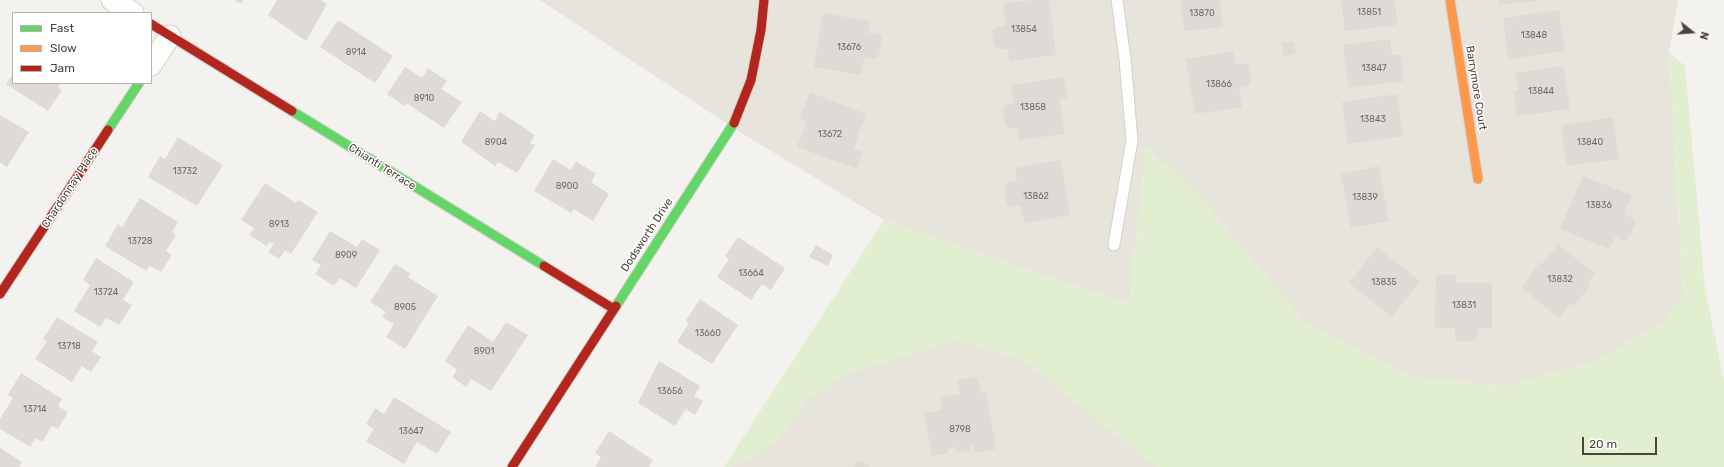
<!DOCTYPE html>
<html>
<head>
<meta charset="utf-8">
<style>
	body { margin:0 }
	#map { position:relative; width:1724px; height:467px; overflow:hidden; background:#f4f2ee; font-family:Rubik,sans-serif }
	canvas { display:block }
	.legend { position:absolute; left:12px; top:12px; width:140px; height:72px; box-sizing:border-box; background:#fff; border:1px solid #b7b4b0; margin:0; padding:5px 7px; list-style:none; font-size:12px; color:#4b4439 }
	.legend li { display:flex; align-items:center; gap:8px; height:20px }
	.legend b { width:20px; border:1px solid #b7b4b0 }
	.north { position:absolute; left:1672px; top:12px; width:40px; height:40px; -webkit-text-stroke:3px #fff; paint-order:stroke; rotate:107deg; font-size:11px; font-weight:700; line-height:16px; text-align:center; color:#4b4439 }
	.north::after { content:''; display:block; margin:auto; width:14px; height:18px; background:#4b4439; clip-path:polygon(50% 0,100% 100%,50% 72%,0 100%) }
	.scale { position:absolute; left:1582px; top:437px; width:75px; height:18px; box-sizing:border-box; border:2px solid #4b4439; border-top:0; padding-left:5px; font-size:12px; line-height:14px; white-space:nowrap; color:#4b4439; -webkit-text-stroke:3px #fff; paint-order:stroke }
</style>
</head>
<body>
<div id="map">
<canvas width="1724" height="467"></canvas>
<ul class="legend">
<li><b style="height:5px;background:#63d668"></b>Fast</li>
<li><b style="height:5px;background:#ff974d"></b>Slow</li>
<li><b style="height:5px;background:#b3261e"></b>Jam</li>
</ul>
<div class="north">N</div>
<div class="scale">20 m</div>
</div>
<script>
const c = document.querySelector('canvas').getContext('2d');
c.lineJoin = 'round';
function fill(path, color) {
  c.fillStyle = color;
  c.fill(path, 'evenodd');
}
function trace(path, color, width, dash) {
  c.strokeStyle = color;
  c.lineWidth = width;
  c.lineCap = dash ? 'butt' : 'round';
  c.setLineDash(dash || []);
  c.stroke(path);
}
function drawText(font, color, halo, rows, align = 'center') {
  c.font = font + ' Rubik,sans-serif';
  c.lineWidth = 3;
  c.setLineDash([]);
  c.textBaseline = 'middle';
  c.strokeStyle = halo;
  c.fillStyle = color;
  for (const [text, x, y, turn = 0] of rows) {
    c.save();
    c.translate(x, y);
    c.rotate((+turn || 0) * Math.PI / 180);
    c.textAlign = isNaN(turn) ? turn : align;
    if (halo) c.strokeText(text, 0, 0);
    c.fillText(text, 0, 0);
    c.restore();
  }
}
fill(new Path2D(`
	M540,0H1678L1669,52L1683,295L1662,325L1591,362L1509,386L1409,377L1303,321L1197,194L1146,147L1129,304L884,220L732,127Z
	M956,340L1025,361L1156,467H730L772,445L809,398L844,374Z`), '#e7e4dc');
fill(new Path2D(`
	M1669,52L1685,66L1705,288L1724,381V467H1156L1025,361L956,340L844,374L809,398L772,445L730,467H724L884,220L1129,304L1146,146L1197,194L1303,321L1409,377L1509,386L1591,362L1662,325L1683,295Z`), '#e1eecf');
fill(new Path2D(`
	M234,0H243L241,4Z
	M277,0H321L327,4L306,41L268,15Z
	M1034,0H1049L1056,55L1009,61L1008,49H999L994,46L992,32L996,27L1006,26L1003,3Z
	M1180,0H1219L1223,27L1185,31Z
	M1341,0H1395L1397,25L1345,31Z
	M1499,0H1537V1L1499,5Z
	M1559,10L1565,51L1508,59L1503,18Z
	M823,13L870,21L868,33L879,34L882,39L879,55L875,59L864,57L861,75L814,67Z
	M338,20L393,56L375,83L320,47Z
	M1390,39L1392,55L1401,54L1404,81L1349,88L1343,45Z
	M1294,41L1296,53L1284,56L1282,43Z
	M1233,51L1235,64L1244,63L1248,65L1251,82L1247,86L1239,87L1242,107L1195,114L1186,59Z
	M1563,66L1570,109L1517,116L1513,91L1518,90L1515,73Z
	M405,67L422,78L428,68L447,81L441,89L462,102L444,128L406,103L404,106L387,94Z
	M13,74V83H60L58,87L62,90L48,111L6,84Z
	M1064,77L1067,98L1060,99L1064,134L1019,140L1017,127L1009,129L1005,125L1003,109L1006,105L1014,103L1011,85Z
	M810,92L866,114L853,149L863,152L857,169L797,147L807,121L800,118Z
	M1397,94L1403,136L1348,144L1342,102Z
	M480,111L495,121L500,112L535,135L530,143L535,145L517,173L498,162L495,166L461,142Z
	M0,115L29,132L7,167L0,162Z
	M1613,117L1619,159L1567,166L1561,125Z
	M178,137L223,165L197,206L148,177L160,156L165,159Z
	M553,159L571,170L576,161L596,174L591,182L609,194L593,221L574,209L571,213L534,191Z
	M1061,160L1070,215L1024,223L1021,205L1011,207L1007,204L1004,187L1008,182L1017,181L1015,168Z
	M1379,166L1389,221L1351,228L1341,174Z
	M1583,176L1632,195L1624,214L1633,218L1635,224L1630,236L1624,241L1615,237L1609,249L1560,229Z
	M265,183L296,203L298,200L318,212L291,254L285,250L279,259L268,252L274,244L269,242L267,246L249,235L254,228L241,220Z
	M140,198L178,222L172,232L176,235L166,251L172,255L161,272L150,266L146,271L105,246L118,224L122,227Z
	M330,231L357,247L362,239L380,250L356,288L340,278L334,286L315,274L321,265L312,260Z
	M738,237L785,268L771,290L762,284L751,300L717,277L729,259L725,256Z
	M1558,244L1595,274L1587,284L1590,286L1575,305L1571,303L1559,318L1522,288L1540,262L1543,264Z
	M816,245L833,255L828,266L809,257Z
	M1377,247L1420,281L1392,317L1349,283Z
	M96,258L134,282L123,300L132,305L119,325L106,318L100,327L74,311L90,285L83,280Z
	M395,264L411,274L408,277L438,296L405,349L386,337L394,324L382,317L386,312L370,302Z
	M1436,275H1456V283H1492V328H1478V337L1474,341H1459L1455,339V328H1435Z
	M700,299L738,325L712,364L677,342L689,323L686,320Z
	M57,317L98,342L92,351L101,357L91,372L82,366L72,382L35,359L47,341L43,339Z
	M506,322L528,335L491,391L471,379L466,387L452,377L457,370L445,361L468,325L493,342Z
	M659,361L700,386L694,396L703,401L695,415L686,409L675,426L638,403Z
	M21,373L62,399L58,406L68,412L58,429L52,426L42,442L36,438L30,447L0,429V419L13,398L8,395Z
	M977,377L981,393L986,392L996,449L975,453L973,444L970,445L971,450L957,453L956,447L947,449L948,453L932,456L924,413L942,410L940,398L960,394L957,380Z
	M394,397L451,432L437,454L417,442L404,464L366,441L374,429L366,424L375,408L384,414Z
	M609,431L653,460L649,467H595L601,457L595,453Z
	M0,448L22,462L19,467H0Z
	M858,460L871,467H854Z`), '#dedbd6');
const lane = new Path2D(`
	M1114,245L1132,140L1125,59L1117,0`);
const street = new Path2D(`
	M112,0L133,13
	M151,65L170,36`);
const fast = new Path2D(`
	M292,111L544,266
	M108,130L139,83
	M616,306L734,123`);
const slow = new Path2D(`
	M1450,0L1478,179`);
const jam = new Path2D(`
	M151,24L292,111
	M734,123L751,80L761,30L764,0
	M544,266L614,309
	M0,294L108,130
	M512,467L616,306`);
trace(lane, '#d2d0cb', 13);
trace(street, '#d2d0cb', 23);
trace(fast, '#d3cfc5', 11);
trace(slow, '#d3cfc5', 11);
trace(jam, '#d3cfc5', 11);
trace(lane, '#fdfdfc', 11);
trace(street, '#fdfdfc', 21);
trace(fast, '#63d668', 9);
trace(slow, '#ff974d', 9);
trace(jam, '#b3261e', 9);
drawText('9px', '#706a61', null, [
	["13851",1369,12],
	["13870",1202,13],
	["13854",1024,29],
	["13848",1534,35],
	["13676",849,47],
	["8914",356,52],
	["13847",1374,68],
	["13866",1219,84],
	["13844",1541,91],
	["8910",424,98],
	["13858",1033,107],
	["13843",1373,119],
	["13672",830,134],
	["8904",496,142],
	["13840",1590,142],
	["13732",185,171],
	["8900",567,186],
	["13862",1036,196],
	["13839",1365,197],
	["13836",1599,205],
	["8913",279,224],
	["13728",140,241],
	["8909",346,255],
	["13664",751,273],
	["13832",1560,279],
	["13835",1384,282],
	["13724",106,292],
	["13831",1464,305],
	["8905",405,307],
	["13660",708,333],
	["13718",69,346],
	["8901",484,351],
	["13656",670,391],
	["13714",35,409],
	["8798",960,429],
	["13647",411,431]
]);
drawText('11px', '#4b4439', '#fff', [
	["Barrymore Court",1476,88,81],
	["Chianti Terrace",382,167,32],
	["Chardonnay Place",70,188,-57],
	["Dodsworth Drive",647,235,-57]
]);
</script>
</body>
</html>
